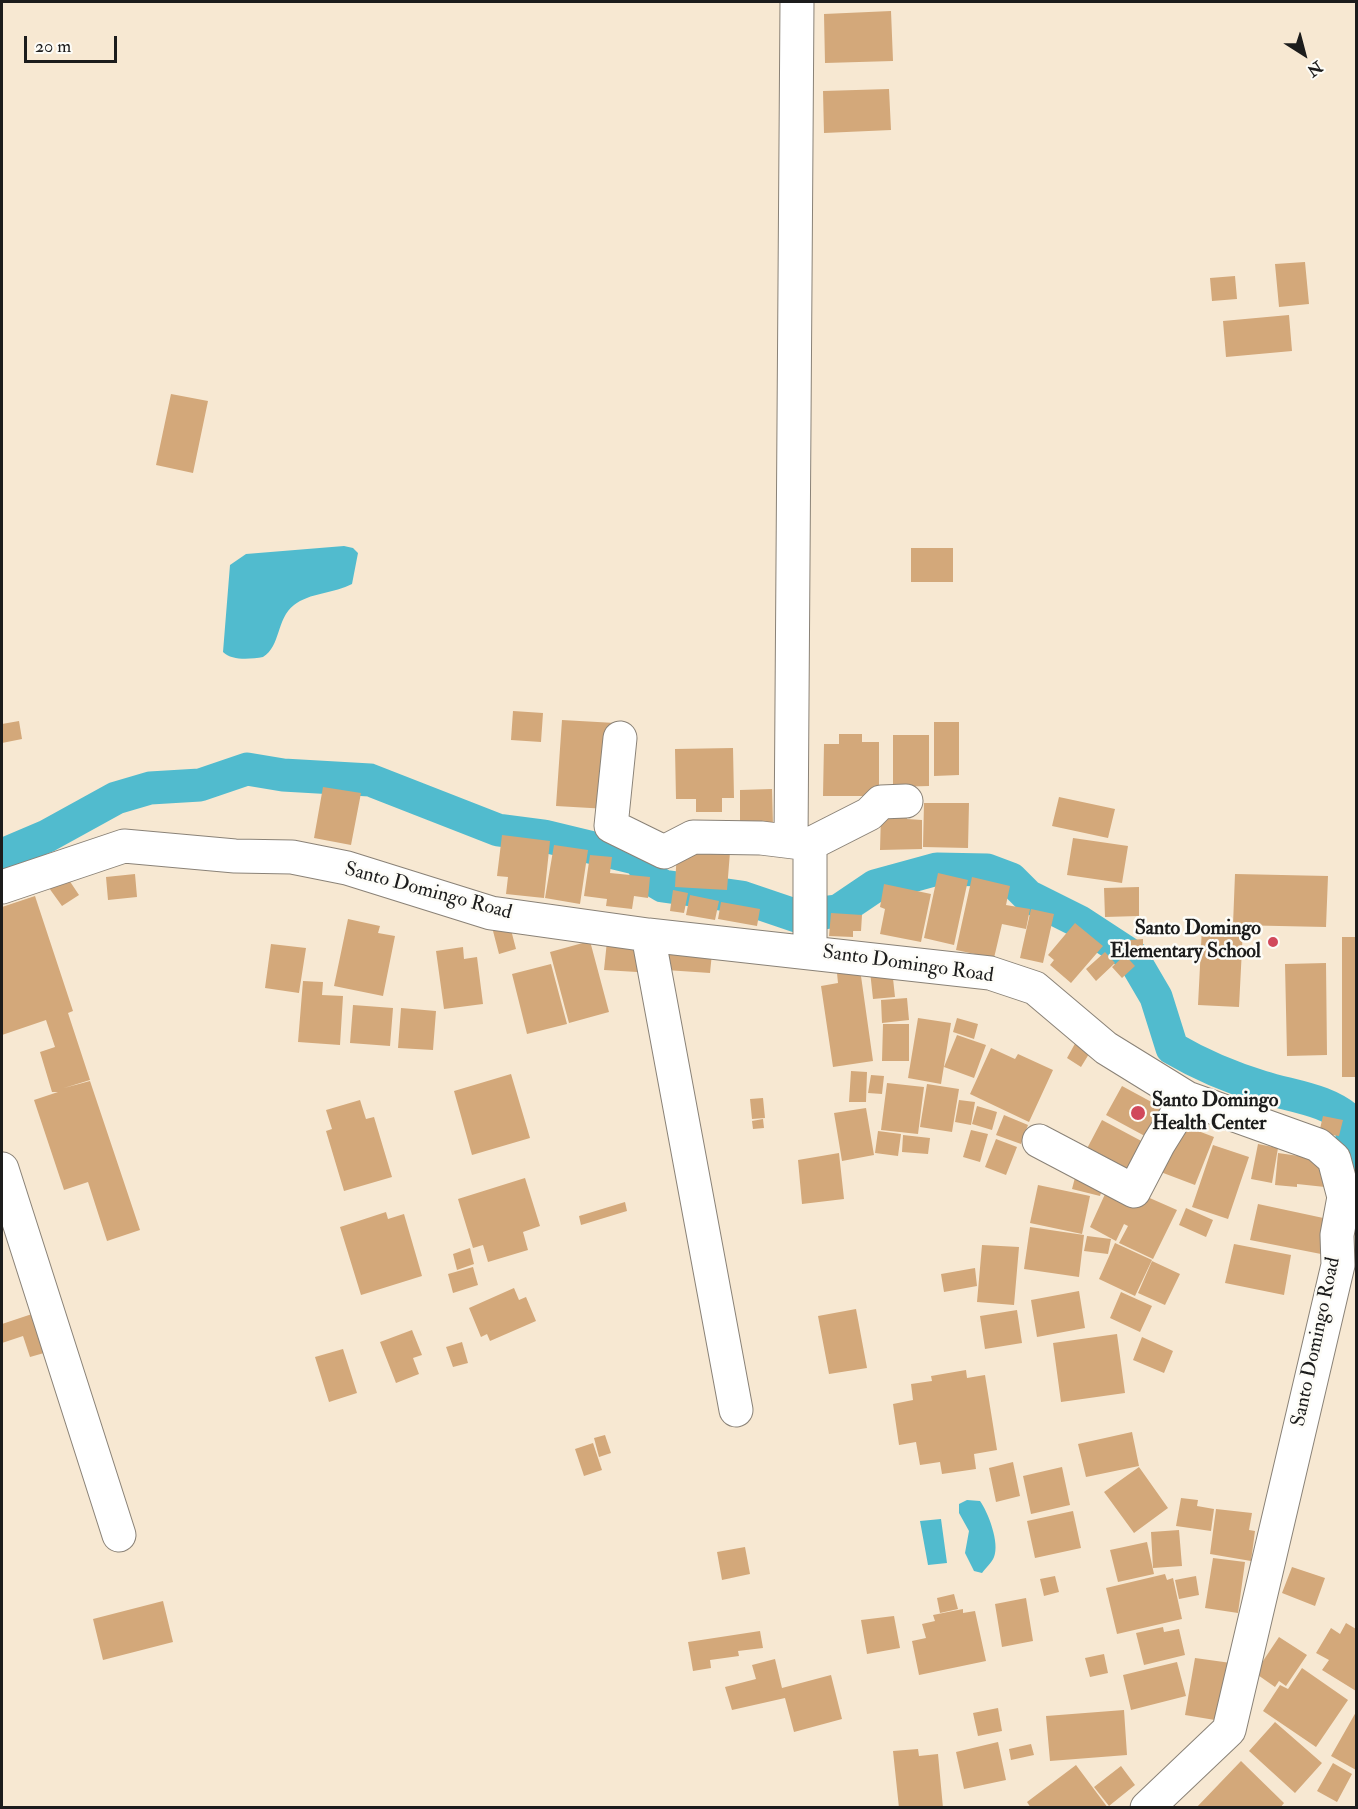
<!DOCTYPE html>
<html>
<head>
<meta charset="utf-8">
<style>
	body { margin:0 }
	#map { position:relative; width:1358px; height:1809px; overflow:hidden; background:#f7e8d2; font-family:"IM FELL Double Pica",serif }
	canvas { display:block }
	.frame { position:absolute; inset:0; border:3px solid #1c1c1c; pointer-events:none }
	.north { position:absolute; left:1274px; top:24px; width:60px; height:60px; -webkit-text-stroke:4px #fdfcf7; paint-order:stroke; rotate:144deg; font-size:16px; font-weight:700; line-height:24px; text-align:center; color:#1c1c1c }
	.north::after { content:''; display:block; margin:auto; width:21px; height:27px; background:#1c1c1c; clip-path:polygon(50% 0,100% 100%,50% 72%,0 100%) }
	.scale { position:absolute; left:24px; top:36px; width:93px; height:27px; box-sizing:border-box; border:3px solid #1c1c1c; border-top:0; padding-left:8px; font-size:18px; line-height:21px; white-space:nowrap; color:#1c1c1c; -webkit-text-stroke:4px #fdfcf7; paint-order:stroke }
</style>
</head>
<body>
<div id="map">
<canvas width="1358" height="1809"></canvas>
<div class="frame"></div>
<div class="north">N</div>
<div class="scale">20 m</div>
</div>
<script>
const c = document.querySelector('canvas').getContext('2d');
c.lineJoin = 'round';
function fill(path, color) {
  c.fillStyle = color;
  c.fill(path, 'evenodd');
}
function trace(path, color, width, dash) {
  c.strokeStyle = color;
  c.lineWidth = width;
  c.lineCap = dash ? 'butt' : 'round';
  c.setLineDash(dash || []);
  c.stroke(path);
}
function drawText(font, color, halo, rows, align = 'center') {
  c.font = font + ' "IM FELL Double Pica",serif';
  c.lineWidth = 5;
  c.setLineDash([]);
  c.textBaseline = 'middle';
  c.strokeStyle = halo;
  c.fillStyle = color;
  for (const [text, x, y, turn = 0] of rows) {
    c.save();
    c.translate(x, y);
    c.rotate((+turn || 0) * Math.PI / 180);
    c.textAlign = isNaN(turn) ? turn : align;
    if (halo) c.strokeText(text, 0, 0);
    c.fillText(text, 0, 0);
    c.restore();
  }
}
fill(new Path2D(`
	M344,546L353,548L358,553L352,584C335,593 309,593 294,605C276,619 281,646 263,657C251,659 232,661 223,652L230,565L246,554Z
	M967,1500L980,1501C988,1512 1000,1543 994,1557C992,1562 986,1568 982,1573L974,1571L965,1553L969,1531L959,1513V1504Z
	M941,1519L947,1563L928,1565L920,1521Z`), '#51bbce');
trace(new Path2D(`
	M2,855L47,836L116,798L150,788L200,785L247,769L283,775L370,780L498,830L544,836L639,859L653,880L663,886L741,897L797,916L838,911L875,886L937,869L987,870L1011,879L1028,896L1080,922L1132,956L1156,997L1172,1048C1201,1065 1229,1077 1262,1087C1294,1097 1327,1099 1352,1122V1177L1356,1187`), '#51bbce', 33);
fill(new Path2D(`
	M891,11L893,61L825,63L824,14Z
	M889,89L891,130L824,133L823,91Z
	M1305,262L1309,304L1279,307L1275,264Z
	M1235,276L1237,299L1212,301L1210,278Z
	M1289,315L1292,351L1226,357L1223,321Z
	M171,394L208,401L193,473L156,465Z
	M911,548H953V582H911Z
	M513,711L543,713L541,742L511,740Z
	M562,720L615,723L608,809L556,806Z
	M19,721L22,739L2,743V724Z
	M934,722H959V775L934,776Z
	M839,734H862V742H879V796H823L824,744H839Z
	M893,735H929V786L893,787Z
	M733,748L734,798H722V812H696V799H676L675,749Z
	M323,787L361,793L351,845L314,838Z
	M772,789L773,826L740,827V790Z
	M1059,797L1115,809L1108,838L1052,826Z
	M924,803H969L968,848L923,847Z
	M881,815H907V819L922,820V849L880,850Z
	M502,835L550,841L544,898L506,894L508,877L497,876Z
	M1073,838L1128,846L1122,883L1067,875Z
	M554,845L588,850L580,904L545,898Z
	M677,849L730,852L727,890L675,887Z
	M590,855L612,857L610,873L650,877L648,898L634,896L632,909L606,906L607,899L584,896Z
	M938,873L968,880L954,945L924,938Z
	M135,874L137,897L108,900L106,877Z
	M1235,874L1328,876L1326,927L1233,925Z
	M67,877L79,895L62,906L49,888Z
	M972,877L1010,886L1006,905L1030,909L1026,929L1002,924L994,958L956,950Z
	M884,884L931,894L921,942L880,934L885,909L880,907Z
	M1139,887V916L1105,917L1104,888Z
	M673,890L688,893L684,913L670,911Z
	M690,895L719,901L715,920L686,915Z
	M35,896L73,1011L68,1013L90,1080L64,1088L90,1081L140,1230L107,1241L88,1182L64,1190L34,1100L58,1092H52L40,1052L55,1047L46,1020L2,1035V907Z
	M721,902L760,909L757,926L718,919Z
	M1031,909L1054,914L1043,963L1020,958Z
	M831,913L862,915L861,931H853V937L829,936Z
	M348,919L380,926L378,933L395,936L383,996L334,986Z
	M1075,923L1103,946L1071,983L1050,965L1054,960L1048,955Z
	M510,926L516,949L499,954L493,931Z
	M1202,927L1243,929L1239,1007L1198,1005Z
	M1342,937H1356V1077H1342Z
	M1143,939V951L1131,952L1130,940Z
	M590,941L609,1012L569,1023L550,952Z
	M607,941L639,943L637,972L604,970Z
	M271,944L306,948L299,993L265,988Z
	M463,947L464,959L477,957L483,1004L444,1009L436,951Z
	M668,950L712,953L710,973L666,970Z
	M1105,952L1115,963L1096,981L1086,969Z
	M1125,955L1135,966L1122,978L1112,967Z
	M1326,963L1327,1055L1287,1056L1285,964Z
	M551,964L567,1024L527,1034L512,974Z
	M860,969L873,1061L833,1067L821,986L838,983L837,973Z
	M892,969L895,997L873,999L870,971Z
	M303,981L323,982L322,995L343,996L340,1045L298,1042Z
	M907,998L909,1020L882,1023L881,1000Z
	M353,1005L393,1008L390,1046L350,1043Z
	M401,1008L436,1011L433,1050L398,1048Z
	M918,1018L951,1023L941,1084L908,1078Z
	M957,1018L978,1024L974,1039L953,1032Z
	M883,1024H909V1061H882Z
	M957,1035L986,1045L974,1078L944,1067Z
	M1077,1040L1092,1049L1081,1067L1067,1058Z
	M991,1048L1015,1059L1018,1054L1053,1070L1029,1122L970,1094Z
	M851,1071L867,1072L866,1102H849Z
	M511,1074L530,1138L472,1155L454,1091Z
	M871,1075L884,1076L882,1094L868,1093Z
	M887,1083L924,1087L918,1134L881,1130Z
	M927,1084L959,1089L952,1132L920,1127Z
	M1122,1086L1170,1112L1154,1141L1106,1115Z
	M763,1098L765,1118L752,1119L750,1099Z
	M360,1100L366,1119L374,1117L392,1177L344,1191L326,1131L332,1129L326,1110Z
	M959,1100L975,1102L971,1125L955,1122Z
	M977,1106L997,1112L992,1130L972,1124Z
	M866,1108L874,1155L842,1161L834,1113Z
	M1004,1115L1028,1125L1021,1144L996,1135Z
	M1323,1116L1343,1120L1339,1136L1319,1133Z
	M763,1119L764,1128L753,1129L752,1121Z
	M1102,1120L1147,1144L1125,1184L1081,1160Z
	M1177,1123L1214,1137L1195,1185L1158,1171Z
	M971,1130L988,1134L980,1162L963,1157Z
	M878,1131L901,1134L898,1156L875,1153Z
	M903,1135L930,1138L928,1154L902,1152Z
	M996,1139L1017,1147L1006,1175L985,1167Z
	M1258,1144L1278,1148L1272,1183L1251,1179Z
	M1213,1145L1249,1157L1228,1219L1192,1207Z
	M839,1153L844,1199L802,1204L798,1160Z
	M1278,1153L1327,1160L1325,1187L1297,1184V1187L1275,1185Z
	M1077,1170L1106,1178L1100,1196L1072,1189Z
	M525,1178L540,1226L523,1232L528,1250L488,1262L483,1245L473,1248L458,1199Z
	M1111,1181L1177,1210L1153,1259L1119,1243L1128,1226L1124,1224L1116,1241L1090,1227Z
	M1038,1185L1090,1196L1082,1234L1030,1223Z
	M625,1202L627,1211L581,1225L579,1216Z
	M1258,1204L1328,1219L1321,1254L1250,1240Z
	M1186,1208L1213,1220L1206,1237L1179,1225Z
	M386,1212L388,1219L404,1214L422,1276L361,1295L340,1227Z
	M1030,1227L1084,1235L1079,1277L1024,1269Z
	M1087,1236L1111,1239L1108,1254L1084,1251Z
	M1115,1243L1152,1260L1135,1296L1099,1279Z
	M1234,1244L1291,1255L1284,1295L1225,1283Z
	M982,1245L1019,1247L1014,1305L977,1302Z
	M470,1248L474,1264L457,1270L453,1254Z
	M1152,1261L1180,1274L1165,1305L1138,1293Z
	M473,1267L478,1285L453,1293L448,1274Z
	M975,1268L977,1286L944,1292L941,1274Z
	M514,1288L519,1300L526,1297L536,1321L490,1341L487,1334L481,1337L469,1308Z
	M1079,1291L1085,1328L1037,1337L1031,1300Z
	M1121,1292L1152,1306L1140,1332L1110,1318Z
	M856,1309L867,1368L829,1374L818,1316Z
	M1017,1310L1022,1343L985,1349L980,1316Z
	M38,1312L51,1351L30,1357L23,1336L2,1343V1324Z
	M412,1330L422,1355L413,1358L419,1374L396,1383L380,1342Z
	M1117,1334L1125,1393L1061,1402L1053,1343Z
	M1142,1337L1173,1351L1164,1373L1133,1360Z
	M462,1342L468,1363L453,1367L446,1347Z
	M343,1349L357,1393L329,1402L315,1357Z
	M966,1370L967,1378L985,1375L997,1450L974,1454L976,1469L942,1474L940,1462L920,1465L916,1442L899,1445L893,1404L913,1400L911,1384L932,1381L931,1376Z
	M1132,1432L1139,1466L1086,1477L1078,1444Z
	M605,1435L611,1453L599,1457L594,1438Z
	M593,1443L602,1470L584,1476L575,1449Z
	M1013,1462L1020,1496L996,1502L989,1468Z
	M1062,1467L1070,1505L1031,1514L1023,1476Z
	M1139,1467L1168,1508L1134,1533L1104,1492Z
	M1181,1498L1198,1500L1197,1506L1214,1509L1211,1531L1176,1526Z
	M1216,1509L1252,1513L1249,1530L1255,1531L1251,1561L1210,1554Z
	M1073,1511L1081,1548L1035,1558L1027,1521Z
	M1179,1530L1182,1566L1153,1568L1151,1532Z
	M1147,1542L1154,1574L1118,1582L1110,1550Z
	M745,1547L750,1574L722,1580L717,1552Z
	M1213,1558L1245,1562L1238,1613L1205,1608Z
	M1292,1567L1325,1578L1315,1606L1282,1593Z
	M1165,1574L1167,1580L1173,1578L1182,1619L1117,1634L1106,1588Z
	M1055,1576L1059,1592L1044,1596L1040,1579Z
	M1196,1576L1199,1595L1179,1599L1175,1580Z
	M954,1594L958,1609L940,1613L937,1598Z
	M1026,1598L1033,1641L1002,1647L995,1604Z
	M163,1601L173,1642L103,1660L93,1619Z
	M963,1609V1613L975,1611L986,1661L919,1675L912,1641L926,1638L922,1624L935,1621L933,1615Z
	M894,1616L900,1648L867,1654L861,1620Z
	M1346,1623L1356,1629V1691L1322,1670L1329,1660L1316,1653L1331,1628L1340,1634Z
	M1163,1627L1164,1632L1179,1629L1185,1655L1144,1665L1136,1633Z
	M760,1631L763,1648L738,1651L739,1656L710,1660L711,1668L693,1671L688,1642Z
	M1279,1637L1307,1655L1286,1686L1279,1681L1275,1687L1255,1673Z
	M1104,1654L1108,1673L1090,1677L1085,1658Z
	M1195,1658L1231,1663L1221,1721L1185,1715Z
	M775,1659L782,1688L831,1675L842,1719L794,1732L785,1698L732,1710L725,1687L756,1679L752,1665Z
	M1177,1662L1186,1696L1131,1710L1123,1675Z
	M1302,1668L1348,1700L1316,1747L1263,1711L1280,1685L1288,1689Z
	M998,1708L1002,1731L978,1736L973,1713Z
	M1124,1710L1127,1755L1050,1761L1046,1716Z
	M1356,1712V1770L1331,1756Z
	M1275,1722L1322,1763L1295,1793L1249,1751Z
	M998,1742L1006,1780L964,1789L956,1752Z
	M1031,1744L1034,1755L1011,1760L1009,1749Z
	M918,1749L919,1756L938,1754L943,1808H899L893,1751Z
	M1241,1761L1284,1803L1280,1808H1196Z
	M1333,1763L1352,1774L1337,1802L1317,1791Z
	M1076,1765L1108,1808H1031L1027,1802Z
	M1121,1766L1135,1785L1109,1806L1094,1787Z`), '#d3a87a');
const minor = new Path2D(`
	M620,738L611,826L664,852L693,837L761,838L810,844V951
	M791,841L797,2
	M810,844L869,814L881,802L906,801
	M2,887L124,846L235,856L292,857L347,868L491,913L648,935L990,973L1035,988L1106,1048L1187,1098L1318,1145L1334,1159L1344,1197L1337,1235L1338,1265L1229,1730L1147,1808
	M648,935L736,1410
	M1039,1141L1134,1191L1159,1143L1187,1098
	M2,1169L119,1535`);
trace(minor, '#8a8277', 35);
trace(minor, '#fff', 33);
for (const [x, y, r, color] of [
	[1273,942,6,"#d1495b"],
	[1138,1113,8,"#d1495b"]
]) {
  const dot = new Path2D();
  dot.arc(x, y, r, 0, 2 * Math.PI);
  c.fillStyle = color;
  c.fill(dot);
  trace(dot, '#fdfcf7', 2);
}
drawText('20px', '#1c1c1c', '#fdfcf7', [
	["Santo Domingo Road",428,892,15],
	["Santo Domingo Road",908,965,8],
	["Santo Domingo Road",1317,1342,-78]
]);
drawText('bold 20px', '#1c1c1c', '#fdfcf7', [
	["Santo Domingo",1261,930],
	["Elementary School",1261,953],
	["Santo Domingo",1152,1102,"left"],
	["Health Center",1152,1125,"left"]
], 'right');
</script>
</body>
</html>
